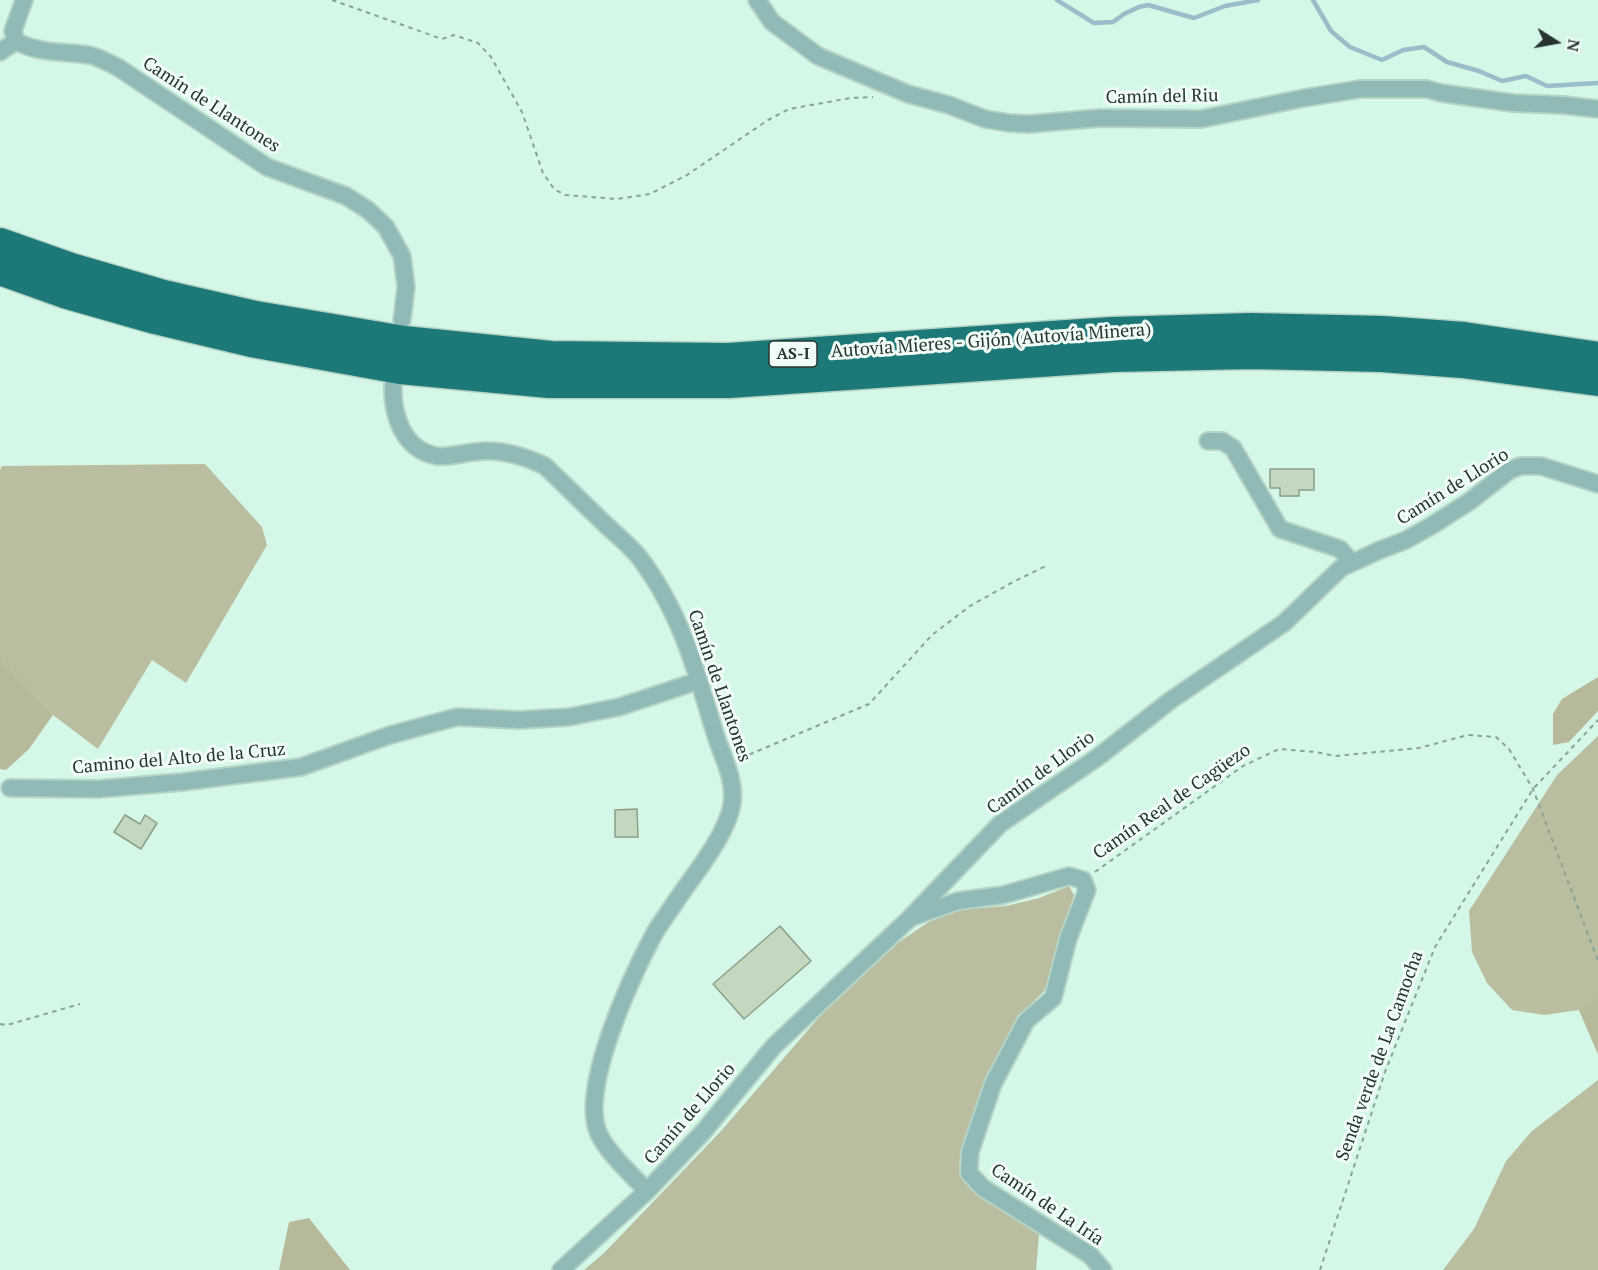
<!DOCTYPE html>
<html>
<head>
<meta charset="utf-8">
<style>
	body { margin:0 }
	#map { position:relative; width:1598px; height:1270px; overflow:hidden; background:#d4f7e7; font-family:"PT Serif",serif }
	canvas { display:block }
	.north { position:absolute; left:1526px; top:12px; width:60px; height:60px; -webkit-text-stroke:4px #f1fef8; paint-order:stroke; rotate:101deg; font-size:16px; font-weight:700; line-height:24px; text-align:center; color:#27342f }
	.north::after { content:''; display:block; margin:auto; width:21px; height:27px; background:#27342f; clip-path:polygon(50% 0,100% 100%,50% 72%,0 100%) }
</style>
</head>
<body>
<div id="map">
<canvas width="1598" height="1270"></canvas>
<div class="north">N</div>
</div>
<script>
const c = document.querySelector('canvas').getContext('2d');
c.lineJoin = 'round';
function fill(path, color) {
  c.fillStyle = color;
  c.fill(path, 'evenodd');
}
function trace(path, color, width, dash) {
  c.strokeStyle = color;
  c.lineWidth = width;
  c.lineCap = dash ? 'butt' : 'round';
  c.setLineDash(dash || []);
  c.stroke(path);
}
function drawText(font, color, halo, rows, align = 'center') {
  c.font = font + ' "PT Serif",serif';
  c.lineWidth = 6;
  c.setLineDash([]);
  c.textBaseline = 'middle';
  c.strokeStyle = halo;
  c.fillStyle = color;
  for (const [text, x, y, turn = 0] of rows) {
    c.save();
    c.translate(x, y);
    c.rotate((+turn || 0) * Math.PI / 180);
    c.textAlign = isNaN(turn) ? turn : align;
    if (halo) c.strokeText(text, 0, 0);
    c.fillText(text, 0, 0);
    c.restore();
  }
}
fill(new Path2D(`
	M205,464L262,527L267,545L186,683L152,660L98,749L53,715L0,659V470L2,466Z
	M1598,736V1054L1579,1010L1544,1015L1512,1010L1487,983L1472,952L1469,911L1557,775Z
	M1069,886L1074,895L1045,990L1019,1016L989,1074L959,1164L967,1185L1039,1235L1036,1270H584L604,1253L722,1130L820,1016L899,942L927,923L958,910L1006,906L1039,898Z
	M1598,1080V1270H1443L1474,1229L1506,1161L1532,1131Z`), '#babea0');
fill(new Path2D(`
	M0,659L53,715L29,749L6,770L0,769Z
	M1598,677V711L1569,742L1553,745V714L1562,699Z
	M1598,998V1054L1579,1010Z
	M309,1218L350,1270H279L289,1222Z`), '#b6ba9b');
trace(new Path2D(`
	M1057,0L1094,23L1113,22L1124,14L1139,7L1148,5L1194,18L1225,6L1258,0
	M1313,0L1331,31L1350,47L1382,60L1403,50L1424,47L1447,62L1479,71L1502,81L1526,76L1547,86L1598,83`), '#99bdc9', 4.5);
const building = new Path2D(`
	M1270,469H1314V490H1299V496H1280V488H1270Z
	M637,809L638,837H615V810Z
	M125,815L140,824L145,815L157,823L141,849L114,832Z
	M780,926L811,961L744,1019L713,984Z`);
fill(building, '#c3d8bf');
trace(building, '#8c9f87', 1.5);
const minor = new Path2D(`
	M757,0L772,22L818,56L908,94L949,105L985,119L1009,123L1029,124L1100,118L1201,119L1304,98L1360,89H1427L1441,93L1513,103L1563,105L1598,109
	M16,41C38,54 64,51 89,55C99,57 109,63 119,68L267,167L346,196L368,210L386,227L402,256L406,287L402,320
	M0,52L16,41L13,31L24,0
	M393,385C392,415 403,450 437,456C453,458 471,450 488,451C508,451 526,457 545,466C566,486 586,506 607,526C618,536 630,546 639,557C679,609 696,669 714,730C721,755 736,778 732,804C727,834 695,874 678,898C670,911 660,923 653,936C631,978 580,1087 598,1132C607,1153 632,1175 647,1191
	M1208,441H1222L1233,448L1280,529L1340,549L1351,562
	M10,788L98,789L182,782L301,767L390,735L457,717L519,720L569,717L619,707L698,681
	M915,916L958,901L1003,895L1069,876L1083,880L1087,890L1068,939L1053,998L1026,1021L993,1084L970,1152L969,1173L983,1188L1090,1255L1103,1270
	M561,1270L647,1191L703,1132L774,1046L909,919L1000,824L1098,757L1171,700L1284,623L1341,568L1380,550L1406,540L1431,526L1470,501L1510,470L1521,466H1541L1598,484`);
const motorway = new Path2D(`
	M0,243L71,268L160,294L256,316L404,341L551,356L728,358L1111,332L1251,328L1383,331L1464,337L1598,357
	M0,270L64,293L155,319L251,342L400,369L549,383H729L1114,357L1252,354L1381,357L1462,363L1598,381`);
trace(minor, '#b5d4c6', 20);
trace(motorway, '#b5d4c6', 33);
trace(new Path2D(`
	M332,0L442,39L454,35L478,43L491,57L522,112L543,173L554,189L565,195L617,199L650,194L687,175L768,120L789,109L851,98L873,97
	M741,758L869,704L932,635L970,606L1013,582L1048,565
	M1095,872L1243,766L1279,749L1316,752L1335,756L1419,748L1468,735L1496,737L1509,749L1533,789L1598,961
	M0,1024L7,1025L80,1004
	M1320,1270L1385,1072L1435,947L1533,789L1598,720`), '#89a397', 2, [4.5, 4.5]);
trace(minor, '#8fbab8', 16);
trace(motorway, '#1d7977', 30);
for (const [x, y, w] of [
	[793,354,48]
]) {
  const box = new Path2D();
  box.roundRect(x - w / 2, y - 13, w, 26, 4.5);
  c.fillStyle = '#f1fef8';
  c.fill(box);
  trace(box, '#27342f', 1.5);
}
drawText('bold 16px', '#27342f', null, [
	["AS-I",793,354]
]);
drawText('18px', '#27342f', '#f1fef8', [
	["Camín del Riu",1162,97,-1],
	["Camín de Llantones",211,105,33],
	["Autovía Mieres - Gijón (Autovía Minera)",991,341,-4],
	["Camín de Llorio",1453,487,-32],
	["Camín de Llantones",719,686,71],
	["Camino del Alto de la Cruz",179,759,-5],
	["Camín de Llorio",1041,773,-36],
	["Camín Real de Cagüezo",1172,802,-35],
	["Senda verde de La Camocha",1380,1056,-70],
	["Camín de Llorio",690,1114,-49],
	["Camín de La Iría",1047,1205,34]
]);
</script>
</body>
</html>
